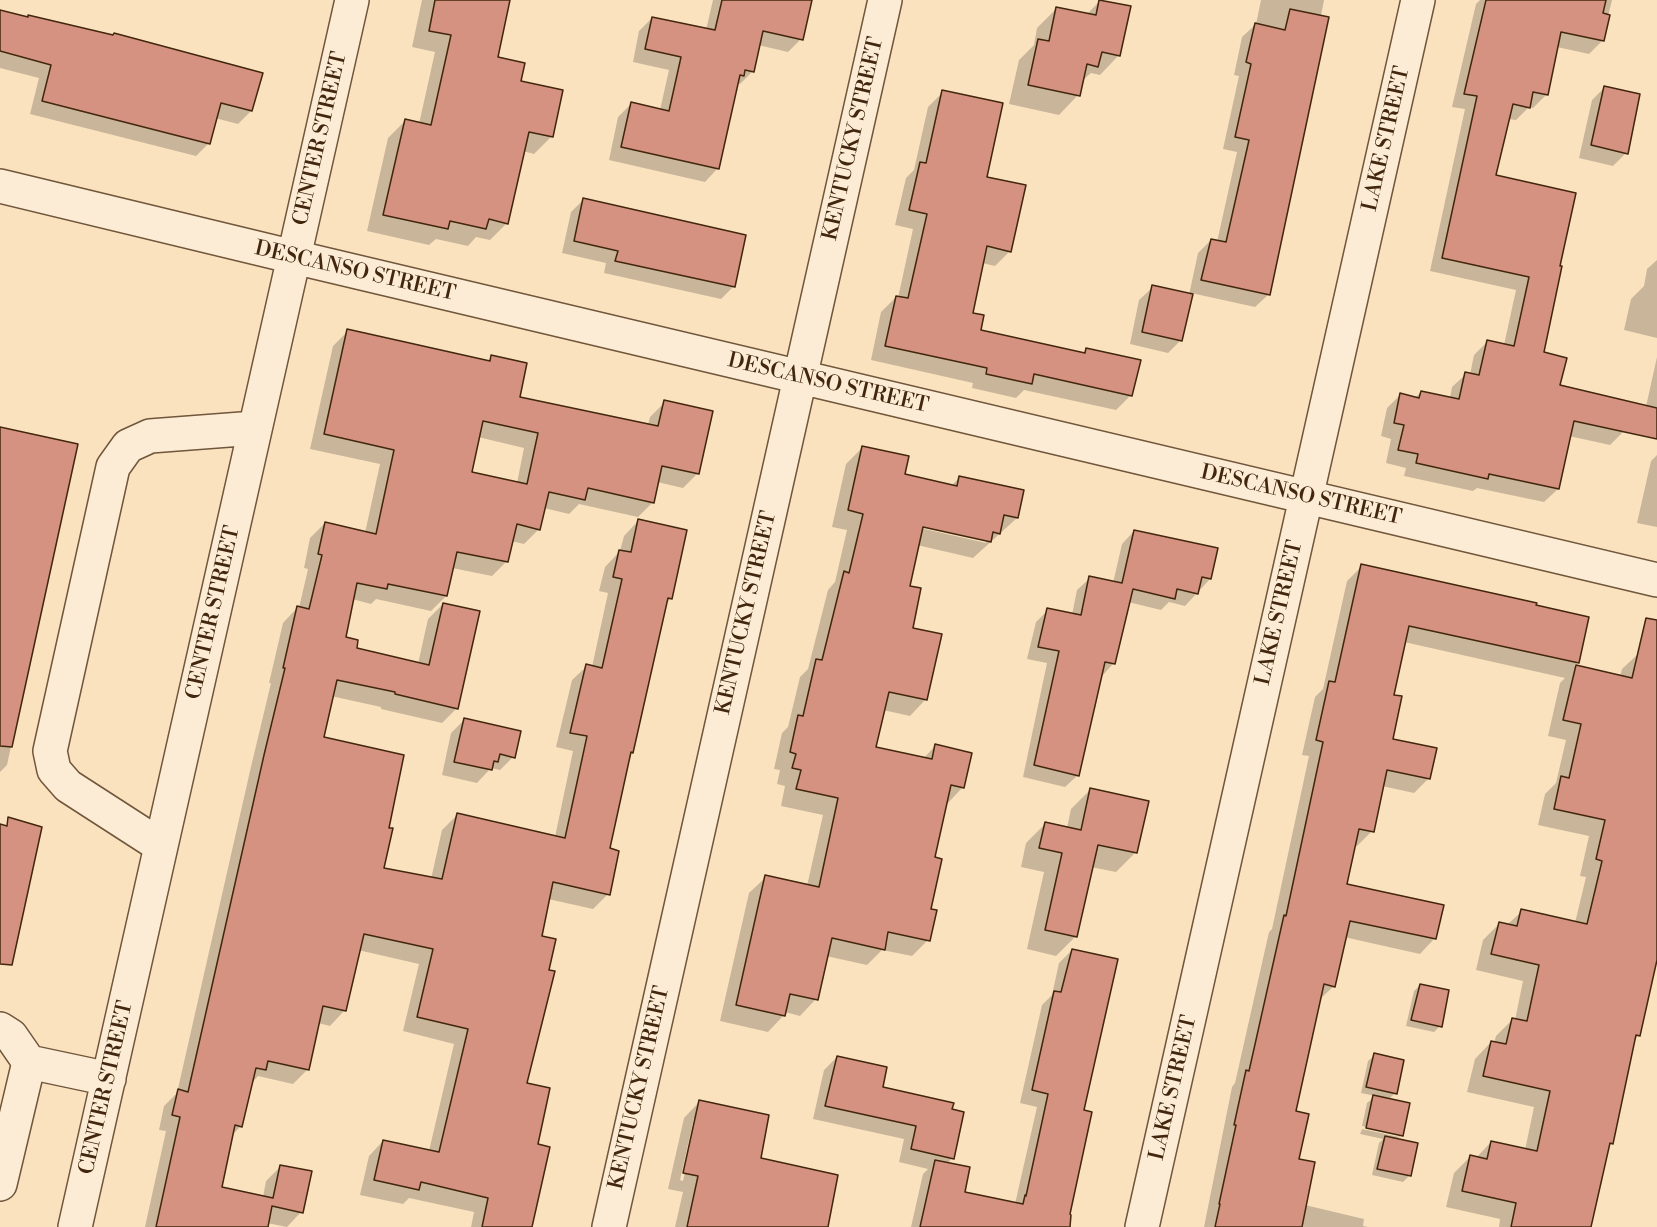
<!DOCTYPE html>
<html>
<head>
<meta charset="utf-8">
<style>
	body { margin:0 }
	canvas { display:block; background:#fbe2bf }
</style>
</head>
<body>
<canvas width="1657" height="1227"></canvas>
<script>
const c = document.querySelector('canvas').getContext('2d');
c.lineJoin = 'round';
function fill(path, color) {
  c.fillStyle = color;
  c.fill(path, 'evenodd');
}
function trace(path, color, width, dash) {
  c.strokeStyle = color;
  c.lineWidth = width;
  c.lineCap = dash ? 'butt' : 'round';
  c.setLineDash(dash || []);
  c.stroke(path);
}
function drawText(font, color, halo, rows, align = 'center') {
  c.font = font + ' "Libre Bodoni",serif';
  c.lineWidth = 6;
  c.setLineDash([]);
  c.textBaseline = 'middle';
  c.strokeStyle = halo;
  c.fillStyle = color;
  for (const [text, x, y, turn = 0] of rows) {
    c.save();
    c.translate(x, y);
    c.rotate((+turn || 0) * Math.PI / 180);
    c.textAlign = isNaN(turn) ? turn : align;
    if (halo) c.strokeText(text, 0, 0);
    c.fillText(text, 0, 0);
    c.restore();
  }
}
fill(new Path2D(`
	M422,0H509L496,58L519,82L552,136L534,154L523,151L507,223L490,240L476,237L468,246L436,239L429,245L367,231L388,138L405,121L419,124L435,52L412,47Z
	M713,0H810L801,39L788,52L758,45L753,71L740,84L736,83L718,168L705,182L609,160L618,117L631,104L660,110L669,70L633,62L639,31L652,18L706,30Z
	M1261,0H1324L1268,295L1255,307L1191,293L1181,340L1168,353L1130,344L1139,300L1153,287L1189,295L1198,253L1211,240L1217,242L1237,152L1223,149L1239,76L1234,75L1242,37L1256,24Z
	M1480,0H1612L1602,41L1589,54L1557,47L1547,94L1533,108L1529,107L1516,120L1508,119L1495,177L1574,194L1542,354L1558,386L1630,403L1623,432L1610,445L1569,436L1558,489L1544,502L1477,488L1473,491L1404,476L1406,468L1386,463L1391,439L1381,436L1387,408L1400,395L1415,398L1421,392L1450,398L1452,387L1466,374L1470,375L1474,355L1488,341L1504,345L1516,290L1430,271L1465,109L1452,107L1476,4Z
	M1100,1L1119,55L1100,75L1091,73L1081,82L1078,95L1059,115L1009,104L1019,60L1034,45L1037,28L1057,8L1086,15Z
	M0,11L251,111L238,124L215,118L209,143L196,156L30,114L39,78L0,68Z
	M1605,87L1626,153L1613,166L1579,158L1592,100Z
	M943,92L985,178L1010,251L995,266L982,263L971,314L979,331L1082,354L1086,349L1131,395L1116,410L1024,390L1016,398L972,388L973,383L871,360L881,312L896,297L898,298L913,229L895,225L906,178L914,170L928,107Z
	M584,199L734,286L721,299L604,273L606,263L562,253L571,212Z
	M1657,260V338L1624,330L1631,299L1644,286L1647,269Z
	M348,331L487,362L491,357L518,398L648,425L650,417L665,402L698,473L683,488L657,482L653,502L638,517L579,504L569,514L544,508L539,529L524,544L511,541L507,561L492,576L452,568L446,596L431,611L376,599L371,604L352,599L344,639L355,649L418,664L428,619L443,604L457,708L442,723L381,709V707L331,696L322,738L388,829L383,869L431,879L442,830L457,815L555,837L573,751L556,747L572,680L587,666L592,667L608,593L599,591L605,567L620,551L624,536L638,521L671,598L665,604L632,752L629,755L608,850V894L593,909L548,899L540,937L525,1084L536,1145L531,1227H471L474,1212L409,1198L403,1204L360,1195L369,1156L383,1141L429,1151L454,1044L403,1031L419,964L358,950L344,1011L330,1026L318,1023L308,1069L293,1084L258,1076L251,1084L241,1126L231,1136L221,1188L263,1197L266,1181L281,1166L301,1212L287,1227L267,1223L266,1227H145L166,1131L159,1130L164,1106L177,1093L250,771L271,683H269L283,623L297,608H299L308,569L304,568L310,538L325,523L365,533L380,464L310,449L333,346ZM478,437L524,448L517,483L471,473Z
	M1657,357V413L1645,411Z
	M0,428L76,445L7,765L0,772Z
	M863,447L903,475L951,486L960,477L1017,518L973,558L917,545L908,587L911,629L926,699L910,716L883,710L874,748L923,759L935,746L963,787L947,804L934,858L929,910L928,940L912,956L882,950L867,965L826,956L816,999L800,1016L785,1012L784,1015L768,1032L720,1021L749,893L766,877L807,886L823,815L781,806L785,786L777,784L780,770L774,769L782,733L788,727L800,677L808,669L828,590L835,582L847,530L832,527L846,464ZM916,524L986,539V543L916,527Z
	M1657,455V527L1637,523L1651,461Z
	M1134,531L1210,579L1185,606L1169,602L1161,610L1128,602L1114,663L1102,676L1078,775L1065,787L1023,777L1047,663L1027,659L1036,622L1048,610L1072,615L1077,590L1090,578L1113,583L1122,544Z
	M1362,566L1577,663L1574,666L1620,677L1622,669L1639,653L1657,657V953L1639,1035L1634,1040L1612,1143L1607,1148L1589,1227H1499L1500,1219L1446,1207L1454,1173L1470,1157L1476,1158L1491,1142L1525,1150L1534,1107L1467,1092L1475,1059L1491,1042L1494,1043L1496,1036L1512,1020H1515L1523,981L1476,970L1483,940L1499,924L1507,925L1522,911L1575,923L1586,877L1580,876L1589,836L1538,825L1545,794L1556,783L1566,740L1548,736L1560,683L1565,678L1404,642L1392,696L1391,740L1429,778L1414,793L1382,786L1372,831L1357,846L1354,845L1345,885L1434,939L1420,954L1344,937L1334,986L1318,1001L1294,1112L1297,1160L1305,1205L1364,1219L1363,1226L1368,1227H1204L1232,1087L1235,1083L1269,932L1272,929L1309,756L1302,755L1315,697L1323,689L1347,581Z
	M464,720L513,757L500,770L491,768L477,783L442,775L451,733Z
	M1091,789L1147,802L1135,853L1116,872L1091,867L1076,936L1056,956L1027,949L1044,872L1021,867L1026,843L1046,823L1067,828L1071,809Z
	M1072,950L1082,1111L1065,1227H911L923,1174L928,1169L899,1162L904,1139L813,1119L824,1070L837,1057L881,1088L951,1110L952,1158L947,1164L963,1193L1015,1204L1037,1107L1020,1103L1042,1005L1052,995L1059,963Z
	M1420,985L1440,1026L1434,1032L1406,1026L1414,991Z
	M1375,1055L1395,1093L1388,1100L1401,1135L1397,1140L1416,1144L1409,1176L1403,1182L1372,1175L1379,1143L1383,1139L1360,1134L1362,1129L1399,1137V1134L1362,1126L1367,1103L1375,1096L1361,1093L1368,1061Z
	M700,1101L759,1159L826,1227H675L683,1192L668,1189L684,1118ZM694,1118H697L683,1181L680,1180Z`), '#0003');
const building = new Path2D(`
	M435,0H510L498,57L525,63L521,81L563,90L553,137L529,132L508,224L489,219L486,229L450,221L448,229L383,215L405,119L431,125L451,35L429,31Z
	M722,0H812L803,40L763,31L754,72L745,70L744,76L740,75L719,169L621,147L631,102L669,111L681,57L645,49L652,17L715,30Z
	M1099,0L1131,6L1120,56L1102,52L1098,67L1087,64L1080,96L1028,85L1038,39L1049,41L1056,7L1096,15Z
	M1486,0H1606L1603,13L1610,15L1604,41L1561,32L1548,95L1533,92L1530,108L1513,104L1496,175L1576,193L1560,266H1562L1544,352L1567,358L1560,385L1657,408V439L1574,421L1559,489L1489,474L1488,479L1416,463L1418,454L1398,450L1404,425L1394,423L1400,393L1419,398L1421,391L1459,399L1465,372L1479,375L1487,340L1514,346L1529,277L1442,258L1477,96L1464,94Z
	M1290,9L1329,17L1270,295L1201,280L1211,239L1226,242L1249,140L1235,137L1251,64L1246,62L1255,23L1285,30Z
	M0,10L28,17V15L113,35L114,33L263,73L252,111L221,103L210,144L42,101L51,65L0,51Z
	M1604,86L1640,94L1628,154L1591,145Z
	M942,90L1003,103L987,177L1026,185L1011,252L987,246L973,313L984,315L981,330L1085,353L1086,348L1141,360L1132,396L1034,374L1032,384L986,374L987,368L885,346L896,296L908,298L927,214L909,210L920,162L926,163Z
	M583,198L746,235L735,287L615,261L618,251L574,241Z
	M1152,285L1193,294L1182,341L1142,332Z
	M347,329L490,361L491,355L527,363L520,397L658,426L664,400L713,411L699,474L662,466L654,503L588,488L585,500L549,492L540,530L517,524L508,562L457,552L447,596L388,584L387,589L357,583L346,637L358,640L357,648L429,665L443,603L480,611L458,709L395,694V692L337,680L324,737L404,755L389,828H393L384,868L442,879L457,813L565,838L587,736L570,733L586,664L602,668L622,579L613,577L619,550L631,552L638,519L687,530L672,599L668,598L633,753L631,752L610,848L619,851L610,895L553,882L542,936L556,939L549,970L555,971L527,1083L550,1088L538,1144L550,1147L532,1227H482L488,1198L421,1182L419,1190L374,1180L383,1140L439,1152L468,1029L417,1017L433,949L364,934L346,1011L323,1006L309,1070L268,1061L266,1070L256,1068L242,1127L235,1125L222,1187L273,1198L280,1165L312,1171L303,1213L272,1206L268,1227H156L180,1117L172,1115L178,1089L188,1092L264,755L285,668H283L297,606L309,609L322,555L318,554L325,522L376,534L394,450L324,434ZM483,421L538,433L527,484L472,472Z
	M0,427L78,444L12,747L0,746Z
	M862,446L909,456L905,474L957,486L959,476L1024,490L1018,518L1004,515L1000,534L993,532L991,542L923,527L910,586L921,588L913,628L942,634L927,700L889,692L876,747L932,759L935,744L972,753L964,788L951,785L935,857L942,859L931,909L937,910L930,941L888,932L885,950L832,938L818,1000L790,994L785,1016L736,1005L765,875L819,887L838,798L796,789L801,770L792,768L796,754L790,752L798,715L803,716L816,659L822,660L844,571L849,573L863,514L848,510Z
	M1134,530L1218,548L1211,579L1202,577L1198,594L1177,589L1175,599L1133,589L1115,664L1105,662L1079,776L1034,765L1059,651L1038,647L1047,608L1081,615L1089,576L1122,583Z
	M1361,564L1537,603L1536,605L1589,617L1579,663L1409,626L1394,695L1402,696L1393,739L1437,748L1430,779L1387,770L1374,832L1359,829L1347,884L1444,905L1436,939L1350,921L1335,987L1324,984L1296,1111L1309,1114L1299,1159L1315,1162L1302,1227H1215L1220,1204H1219L1236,1125H1234L1246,1070L1249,1071L1284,915L1286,916L1323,742L1316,740L1329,681L1335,682Z
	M1646,618L1657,620V960L1640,1036L1636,1035L1613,1144L1610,1143L1591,1227H1511L1516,1203L1462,1191L1470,1155L1487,1159L1491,1141L1537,1151L1550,1091L1483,1076L1491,1041L1506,1044L1512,1018L1527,1021L1539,965L1491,954L1499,922L1517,926L1521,909L1587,924L1602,861L1596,859L1605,820L1554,809L1561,776L1569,778L1581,724L1563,720L1576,665L1632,678Z
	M464,718L521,731L515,758L500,754L498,762L494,761L492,770L454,762Z
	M1090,788L1149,801L1137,853L1098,845L1077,937L1045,930L1062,853L1039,848L1045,822L1081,830Z
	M8,817L42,827L12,965L0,964V824L7,826Z
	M1072,949L1118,959L1084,1110L1092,1112L1070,1214L1071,1215L1070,1227H920L935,1160L970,1167L965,1192L1023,1204L1025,1195L1026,1196L1048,1094L1032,1090L1054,991L1061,992Z
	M1420,984L1449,990L1442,1027L1411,1020Z
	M1374,1053L1404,1060L1397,1094L1366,1087Z
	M837,1056L887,1067L883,1087L954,1103L952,1109L964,1112L954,1159L911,1149L916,1126L825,1106Z
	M1373,1095L1410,1103L1403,1136L1366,1128Z
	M699,1100L769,1115L761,1158L838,1175L828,1227H687L698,1176L683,1173Z
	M1385,1136L1418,1143L1411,1176L1377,1169Z`);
fill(building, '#d59281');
trace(building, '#42270e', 1.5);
const minor = new Path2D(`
	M0,186L294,257L1657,580
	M161,846L68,786L54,770L50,751L113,467L128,446L150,436L255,428
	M0,1029L11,1036L29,1062L109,1079
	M0,1184L29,1062
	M75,1227L352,0
	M609,1227L885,0
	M1142,1227L1418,0`);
trace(minor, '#70563a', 36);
trace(minor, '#fcecd5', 33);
drawText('21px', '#42270e', '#fcecd5', [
	["CENTER STREET",321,139,-77],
	["KENTUCKY STREET",854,139,-77],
	["LAKE STREET",1387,139,-77],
	["DESCANSO STREET",355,272,13],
	["DESCANSO STREET",828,384,13],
	["DESCANSO STREET",1301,496,13],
	["CENTER STREET",214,613,-77],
	["KENTUCKY STREET",747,613,-77],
	["LAKE STREET",1280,613,-77],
	["CENTER STREET",107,1088,-77],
	["KENTUCKY STREET",640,1088,-77],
	["LAKE STREET",1174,1088,-77]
]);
</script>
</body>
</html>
